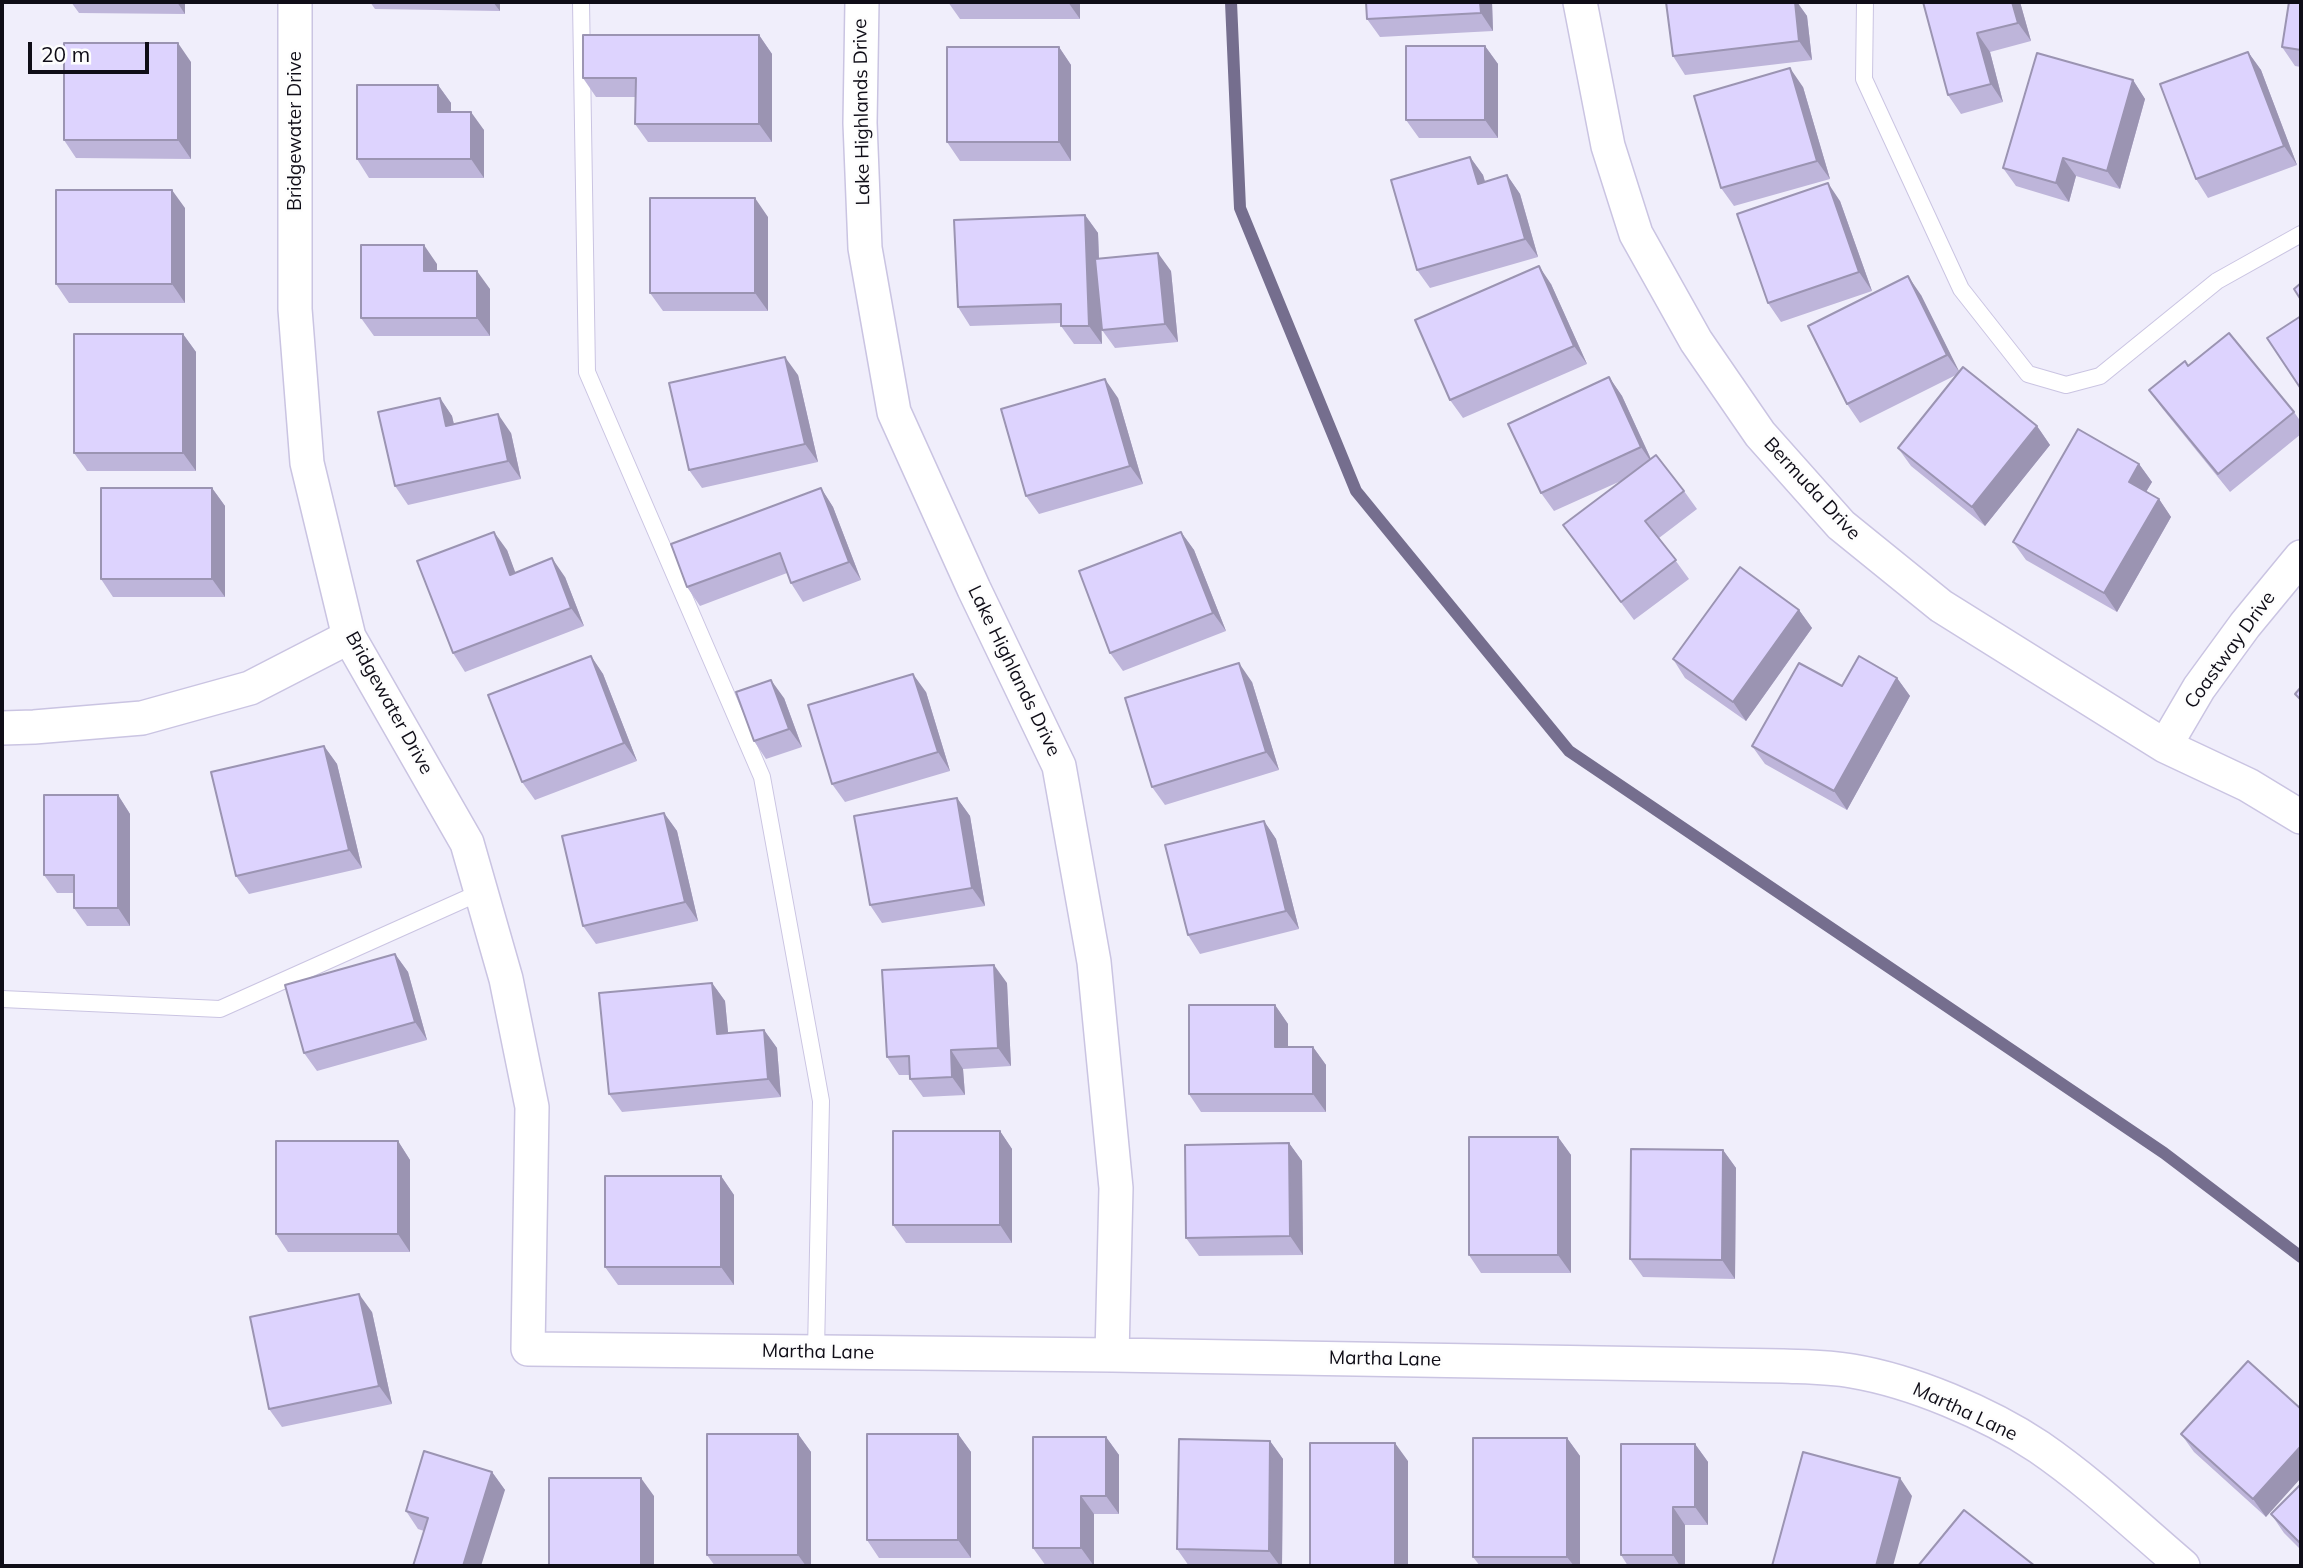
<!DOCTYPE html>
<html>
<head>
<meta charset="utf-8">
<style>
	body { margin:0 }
	#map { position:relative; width:2303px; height:1568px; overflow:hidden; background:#f0eefb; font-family:Mulish,sans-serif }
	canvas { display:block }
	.frame { position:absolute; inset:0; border:4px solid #0f0d17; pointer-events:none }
	.scale { position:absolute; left:28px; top:42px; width:121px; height:32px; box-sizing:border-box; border:4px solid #0f0d17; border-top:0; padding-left:9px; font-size:21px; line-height:24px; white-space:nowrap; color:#0f0d17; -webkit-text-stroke:5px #fdfdfd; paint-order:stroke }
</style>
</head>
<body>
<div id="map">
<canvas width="2303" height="1568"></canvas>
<div class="frame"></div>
<div class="scale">20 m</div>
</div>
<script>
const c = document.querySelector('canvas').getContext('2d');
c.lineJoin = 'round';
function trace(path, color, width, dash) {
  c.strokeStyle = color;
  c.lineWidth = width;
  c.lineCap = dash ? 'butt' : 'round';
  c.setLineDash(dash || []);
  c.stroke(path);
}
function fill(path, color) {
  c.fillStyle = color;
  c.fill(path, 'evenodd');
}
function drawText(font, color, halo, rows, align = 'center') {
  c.font = font + ' Mulish,sans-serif';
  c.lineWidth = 5;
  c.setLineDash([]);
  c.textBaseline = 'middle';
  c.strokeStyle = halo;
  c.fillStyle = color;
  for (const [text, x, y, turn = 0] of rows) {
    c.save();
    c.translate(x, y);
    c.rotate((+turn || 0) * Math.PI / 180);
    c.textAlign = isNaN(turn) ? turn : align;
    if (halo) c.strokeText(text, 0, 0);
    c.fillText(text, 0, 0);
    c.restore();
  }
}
trace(new Path2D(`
	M1231,2L1240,208L1356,491L1569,751L2164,1153L2301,1257`), '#756e8e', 12);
const lane = new Path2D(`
	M581,2L587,372L762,777L821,1101L816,1351
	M1865,2L1864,79L1961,289L2028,374L2066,385L2100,376L2217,281L2301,234
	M2,999L220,1009L481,892`);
const street = new Path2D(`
	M295,2V309L307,463L349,637L467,843L506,979L532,1107L528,1349L1112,1355L1783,1366C1806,1367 1830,1367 1852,1371C1912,1381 1988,1413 2039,1447C2090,1482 2136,1526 2183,1566
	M862,2L860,123L865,248L894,412L974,589L1059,766L1094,962L1116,1188L1112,1355
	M1580,2L1608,146L1636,234L1696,341L1760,434L1841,525L1941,606L2165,746L2248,785L2301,817
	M2,728L34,727L142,718L250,688L349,637
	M2165,746L2199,688L2245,625L2301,557`);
trace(lane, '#cac4e2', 18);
trace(street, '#cac4e2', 36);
trace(lane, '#fff', 16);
trace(street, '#fff', 33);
fill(new Path2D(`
	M71,2H185V14L79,13Z
	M370,2H500V11L375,9Z
	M948,2H1080V19H960Z
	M1492,2L1493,31L1380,37L1367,19Z
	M1666,2H1797L1807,16L1812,60L1685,75L1673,56Z
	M1923,2H2020L2031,41L1990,52L2003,102L1961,114L1948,95Z
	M2301,2V67L2295,66L2282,47Z
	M759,35L772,54V142H648L635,124V97H596L583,78Z
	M1485,46L1498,64V138H1419L1406,120Z
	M1059,47L1071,65V161H960L947,142Z
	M2248,52L2261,70L2297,165L2208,198L2196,179Z
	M191,62V159L76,158L64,140Z
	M2133,80L2145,99L2120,189L2076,176L2069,202L2016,186L2003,168Z
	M438,85L451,103V112L484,130V178H369L357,159Z
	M1803,87L1830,179L1734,206L1721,188Z
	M1470,157L1483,175L1485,182L1507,175L1520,194L1538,257L1430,288L1417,270Z
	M1840,201L1872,291L1781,322L1768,303Z
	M185,208V303H69L56,284Z
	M1085,215L1098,233L1099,258L1171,271L1178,342L1115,348L1102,330L1101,327L1102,344H1074L1061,326V323L970,326L958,307Z
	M768,217V311H663L650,293Z
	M437,264V271L490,289V336H374L361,318Z
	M1551,284L1587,364L1463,418L1450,400Z
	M1921,295L1959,372L2037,426L2050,445L1985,526L1911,466L1898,448L1956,375L1860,423L1847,404Z
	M183,334L196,352V471H87L74,453Z
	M2188,366L2294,412L2301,422V434L2230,492L2162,408L2149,390Z
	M798,375L818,462L702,488L689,470Z
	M1609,377L1622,396L1651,459L1684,491L1697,509L1659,538L1689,579L1634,620L1563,525L1623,480L1554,511L1541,493Z
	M440,398L452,416L454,425L511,433L521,479L408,505L395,486Z
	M1118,398L1143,484L1039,514L1026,496Z
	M2139,464L2152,482L2146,492L2159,499L2171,517L2117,612L2026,560L2013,542Z
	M212,488L225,506V597H113L101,579Z
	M821,488L833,507L861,580L803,602L791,583L787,573L700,606L687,587Z
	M1181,532L1194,550L1226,631L1123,671L1110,653Z
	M507,550L515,573L565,577L584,626L465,672L453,653Z
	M1799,610L1812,628L1746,721L1685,678L1673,659Z
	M591,656L603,674L637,761L535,800L522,782Z
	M1897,678L1910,696L1847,810L1765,764L1752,746L1842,686Z
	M1252,682L1279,770L1165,805L1152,787Z
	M926,692L950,771L845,802L832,784Z
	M784,698L802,747L766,759L754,741Z
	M324,746L337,764L362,868L249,894L236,876Z
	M118,795L130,814V926H87L74,908V893H57L44,875Z
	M957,798L970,816L985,906L882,923L870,905Z
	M664,813L677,831L698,921L596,944L583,926Z
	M1264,821L1276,839L1299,929L1200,954L1188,935Z
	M395,954L408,972L427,1040L317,1071L304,1053Z
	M712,983L725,1001L728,1033L764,1030L777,1048L781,1097L622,1112L609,1094Z
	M1007,983L1011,1066L963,1069L965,1095L923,1097L910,1079V1075H899L887,1057Z
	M1275,1005L1288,1024V1047H1313L1326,1065V1112H1201L1189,1094Z
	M1000,1131L1012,1149V1243H906L893,1225Z
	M1558,1137L1571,1155V1273H1481L1469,1255Z
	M398,1141L410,1160V1252H288L276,1234Z
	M1289,1143L1302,1161L1303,1255L1199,1256L1186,1238Z
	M1723,1150L1736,1168L1735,1279L1643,1277L1630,1259Z
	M721,1176L734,1195V1285H618L605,1267Z
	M372,1312L392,1404L282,1427L269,1409Z
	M2301,1409L2266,1517L2194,1452L2181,1434Z
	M798,1434L811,1452V1566H715L707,1555Z
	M958,1434L971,1452V1558H879L867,1540Z
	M1106,1437L1119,1455V1514H1094V1566H1046L1033,1548Z
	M1567,1438L1580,1456V1566H1480L1473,1557Z
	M1270,1441L1283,1459L1282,1566H1189L1177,1549Z
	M1695,1444L1708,1462V1525H1685V1566H1628L1621,1555Z
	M492,1472L505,1490L424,1531L418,1529L406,1511Z
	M2301,1484V1550L2284,1533L2271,1514Z`), '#beb5da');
fill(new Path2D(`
	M177,2H185V14Z
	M493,2H500V11Z
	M1068,2H1080V19Z
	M1480,2H1492L1493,31L1481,13Z
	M1795,2H1797L1807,16L1812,60L1799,41Z
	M2012,2H2020L2031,41L2018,23Z
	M1977,33L1990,52L2003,102L1991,84Z
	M759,35L772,54V142L759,124Z
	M178,43L191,62V159L178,140Z
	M1485,46L1498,64V138L1485,120Z
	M1059,47L1071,65V161L1059,142Z
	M2248,52L2261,70L2297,165L2284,146Z
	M1790,68L1803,87L1830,179L1817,161Z
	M2133,80L2145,99L2120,189L2107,171Z
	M438,85L451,103V130L438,112Z
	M471,112L484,130V178L471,159Z
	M1470,157L1483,175L1491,202L1478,184Z
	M2063,158L2076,176L2069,202L2056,183Z
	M1507,175L1520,194L1538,257L1525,239Z
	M1828,183L1840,201L1872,291L1859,272Z
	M172,190L185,208V303L172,284Z
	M755,198L768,217V311L755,293Z
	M1085,215L1098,233L1102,344L1089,326Z
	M424,245L437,264V289L424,271Z
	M1158,253L1171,271L1178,342L1165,324Z
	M1539,266L1551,284L1587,364L1574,346Z
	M477,271L490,289V336L477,318Z
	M1908,276L1921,295L1960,373L1947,355Z
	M183,334L196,352V471L183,453Z
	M785,357L798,375L818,462L805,444Z
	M1609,377L1622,396L1654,466L1641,447Z
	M1105,379L1118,398L1143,484L1130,466Z
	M440,398L452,416L459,445L446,426Z
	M498,414L511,433L521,479L508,461Z
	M2037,426L2050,445L1985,526L1972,507Z
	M2139,464L2152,482L2141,500L2129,482Z
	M212,488L225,506V597L212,579Z
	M821,488L833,507L861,580L849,562Z
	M2159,499L2171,517L2117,612L2104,593Z
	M494,532L507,550L523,593L510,575Z
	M1181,532L1194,550L1226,631L1213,613Z
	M552,558L565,577L584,626L571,608Z
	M1799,610L1812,628L1746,721L1733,702Z
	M591,656L603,674L637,761L624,743Z
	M1239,663L1252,682L1279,770L1266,752Z
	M913,674L926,692L950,771L938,752Z
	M1897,678L1910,696L1847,810L1834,791Z
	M771,680L784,698L802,747L789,729Z
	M324,746L337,764L362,868L349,850Z
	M118,795L130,814V926L118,908Z
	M957,798L970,816L985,906L972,888Z
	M664,813L677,831L698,921L685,902Z
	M1264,821L1276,839L1299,929L1286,911Z
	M395,954L408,972L427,1040L415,1022Z
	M994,965L1007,983L1011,1066L998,1048Z
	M712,983L725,1001L730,1052L717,1034Z
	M1275,1005L1288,1024V1065L1275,1047Z
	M764,1030L777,1048L781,1097L768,1079Z
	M1313,1047L1326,1065V1112L1313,1094Z
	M951,1050L963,1069L965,1095L952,1077Z
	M1000,1131L1012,1149V1243L1000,1225Z
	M1558,1137L1571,1155V1273L1558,1255Z
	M398,1141L410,1160V1252L398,1234Z
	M1289,1143L1302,1161L1303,1255L1290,1236Z
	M1723,1150L1736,1168L1735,1279L1722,1260Z
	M721,1176L734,1195V1285L721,1267Z
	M359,1294L372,1312L392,1404L379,1386Z
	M798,1434L811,1452V1566H806L798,1555Z
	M958,1434L971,1452V1558L958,1540Z
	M1106,1437L1119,1455V1514L1106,1496Z
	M1567,1438L1580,1456V1566H1574L1567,1557Z
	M1270,1441L1283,1459L1282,1566H1280L1269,1551Z
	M1395,1443L1408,1461V1566H1395Z
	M1695,1444L1708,1462V1525L1695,1507Z
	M2301,1446V1478L2266,1517L2253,1499Z
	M492,1472L505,1490L481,1566H463Z
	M641,1478L654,1496V1566H641Z
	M1900,1478L1912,1496L1893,1566H1876Z
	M1081,1496L1094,1514V1566L1081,1548Z
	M1673,1507L1685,1525V1566H1680L1673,1555Z`), '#9b94b2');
const building = new Path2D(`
	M1366,2H1480L1481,13L1367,19Z
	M1666,2H1795L1799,41L1673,56Z
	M1923,2H2012L2018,23L1977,33L1991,84L1948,95Z
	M2289,2H2301V50L2282,47Z
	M583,35H759V124H635L636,78H583Z
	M64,43H178V140H64Z
	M1406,46H1485V120H1406Z
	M947,47H1059V142H947Z
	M2248,52L2284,146L2196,179L2160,84Z
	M2037,53L2133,80L2107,171L2063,158L2056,183L2003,168Z
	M1790,68L1817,161L1721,188L1694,96Z
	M357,85H438V112H471V159H357Z
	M1470,157L1478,184L1507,175L1525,239L1417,270L1391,180Z
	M1828,183L1859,272L1768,303L1737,214Z
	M56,190H172V284H56Z
	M650,198H755V293H650Z
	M1085,215L1089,326H1061V304L958,307L954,220Z
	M361,245H424V271H477V318H361Z
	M1158,253L1165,324L1102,330L1095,259Z
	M1539,266L1574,346L1450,400L1415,320Z
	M1908,276L1947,355L1847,404L1808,326Z
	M2301,283V300L2294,289Z
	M2301,316V389L2267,338Z
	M2229,333L2294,412L2218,474L2149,390L2185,361L2188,366Z
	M74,334H183V453H74Z
	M785,357L805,444L689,470L669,383Z
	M1963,367L2037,426L1972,507L1898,448Z
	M1609,377L1641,447L1541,493L1508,424Z
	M1105,379L1130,466L1026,496L1001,409Z
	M440,398L446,426L498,414L508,461L395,486L378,412Z
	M2078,429L2139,464L2129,482L2159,499L2104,593L2013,542Z
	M1656,455L1684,491L1645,521L1676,560L1621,602L1563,525Z
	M101,488H212V579H101Z
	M821,488L849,562L791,583L780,553L687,587L671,544Z
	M494,532L510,575L552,558L571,608L453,653L417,561Z
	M1181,532L1213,613L1110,653L1079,571Z
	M1740,567L1799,610L1733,702L1673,659Z
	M591,656L624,743L522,782L488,695Z
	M1859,656L1897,678L1834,791L1752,746L1799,663L1842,686Z
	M1239,663L1266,752L1152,787L1125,698Z
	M913,674L938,752L832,784L808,705Z
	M771,680L789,729L754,741L736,692Z
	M2301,687V700L2295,694Z
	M324,746L349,850L236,876L211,772Z
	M44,795H118V908H74V875H44Z
	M957,798L972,888L870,905L854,816Z
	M664,813L685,902L583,926L562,836Z
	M1264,821L1286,911L1188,935L1165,845Z
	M395,954L415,1022L304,1053L285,985Z
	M994,965L998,1048L951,1050L952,1077L910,1079L909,1056L887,1057L882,970Z
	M712,983L717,1034L764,1030L768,1079L609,1094L599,993Z
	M1189,1005H1275V1047H1313V1094H1189Z
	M893,1131H1000V1225H893Z
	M1469,1137H1558V1255H1469Z
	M276,1141H398V1234H276Z
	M1289,1143L1290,1236L1186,1238L1185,1145Z
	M1631,1149L1723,1150L1722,1260L1630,1259Z
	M605,1176H721V1267H605Z
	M359,1294L379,1386L269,1409L250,1317Z
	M2248,1361L2301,1409V1446L2253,1499L2181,1434Z
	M707,1434H798V1555H707Z
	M867,1434H958V1540H867Z
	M1033,1437H1106V1496H1081V1548H1033Z
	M1473,1438H1567V1557H1473Z
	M1179,1439L1270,1441L1269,1551L1177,1549Z
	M1310,1443H1395V1566H1310Z
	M1621,1444H1695V1507H1673V1555H1621Z
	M424,1451L492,1472L463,1566H413L428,1518L406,1511Z
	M1803,1452L1900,1478L1876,1566H1772Z
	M549,1478H641V1566H549Z
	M2301,1484V1544L2271,1514Z
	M1964,1510L2035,1566H1918Z`);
fill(building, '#ddd3fe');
trace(building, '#9b94b2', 2);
drawText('19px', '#0f0d17', '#fdfdfd', [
	["Lake Highlands Drive",862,112,-91],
	["Bridgewater Drive",295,131,-90],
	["Bermuda Drive",1812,489,47],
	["Coastway Drive",2230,650,-54],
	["Lake Highlands Drive",1014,671,64],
	["Bridgewater Drive",389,703,61],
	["Martha Lane",818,1352,1],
	["Martha Lane",1385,1359,1],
	["Martha Lane",1965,1412,25]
]);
</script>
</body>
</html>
